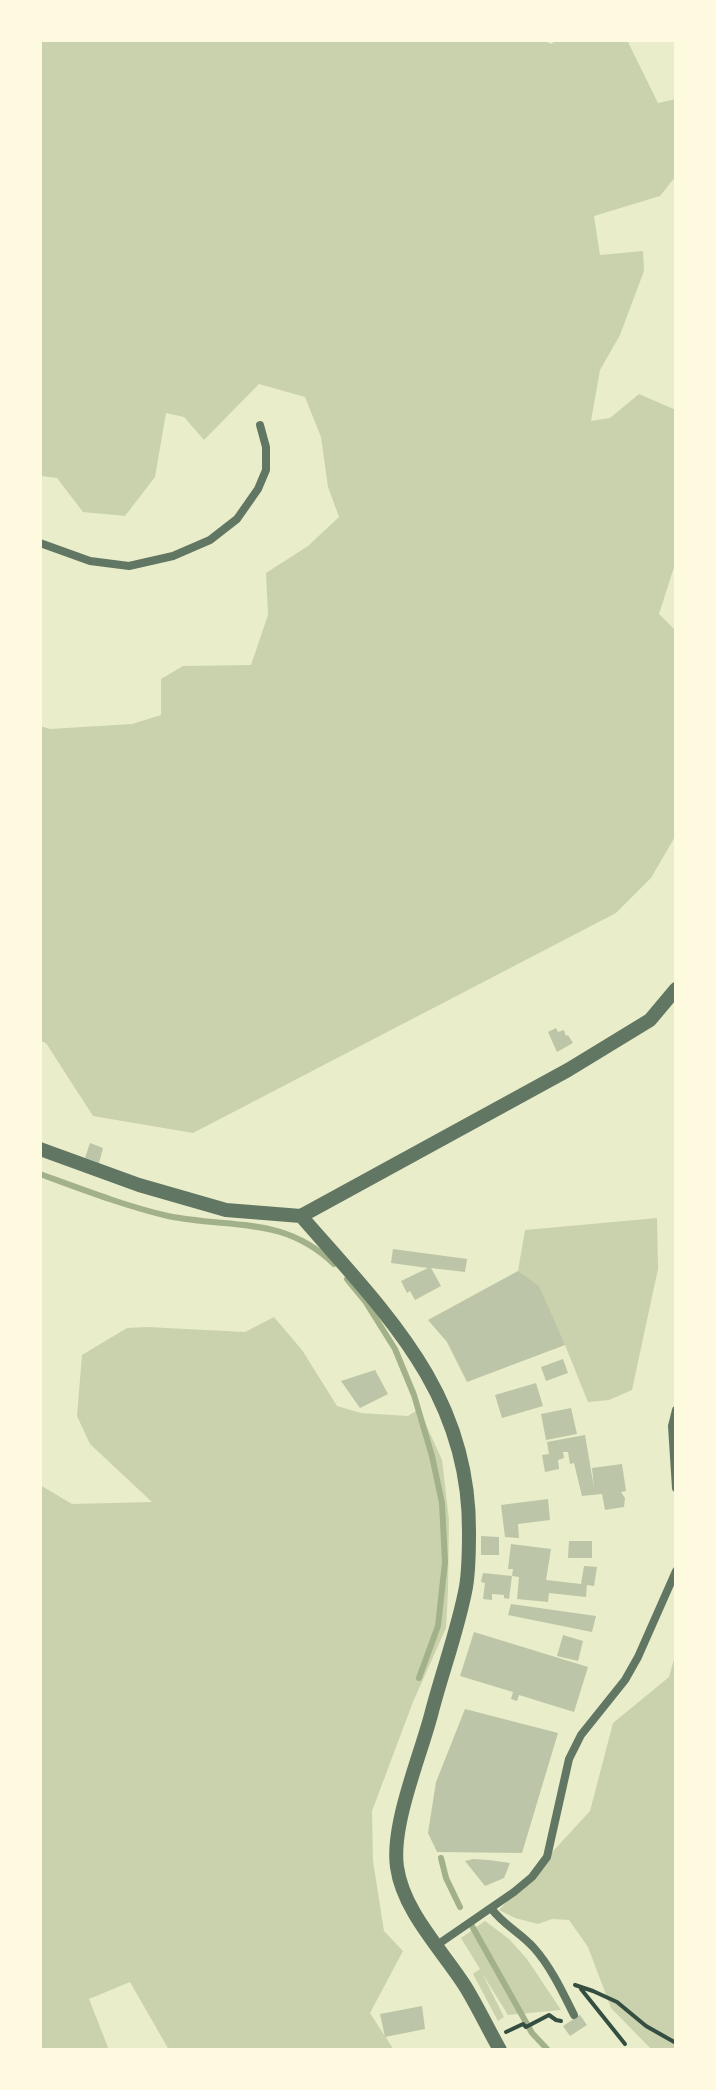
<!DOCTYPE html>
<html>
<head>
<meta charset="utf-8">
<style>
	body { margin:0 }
	#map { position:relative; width:716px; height:2090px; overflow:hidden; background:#e9edc9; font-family:Commissioner,sans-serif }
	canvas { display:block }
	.frame { position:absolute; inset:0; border:42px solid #fefae0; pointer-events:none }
</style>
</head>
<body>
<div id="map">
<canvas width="716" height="2090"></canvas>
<div class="frame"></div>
</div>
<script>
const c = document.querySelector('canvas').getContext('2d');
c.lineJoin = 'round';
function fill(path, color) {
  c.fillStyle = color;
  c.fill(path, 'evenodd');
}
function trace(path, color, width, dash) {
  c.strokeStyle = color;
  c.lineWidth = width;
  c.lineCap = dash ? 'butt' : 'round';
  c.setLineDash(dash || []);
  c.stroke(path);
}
fill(new Path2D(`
	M40,40H543L551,44L557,40H627L658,103L676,99V176L660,196L594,216L600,255L643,251L644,271L620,335L600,370L591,421L610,418L639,394L676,410V561L659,614L676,631V835L651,878L616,913L193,1133L93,1116L46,1043L40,1041V726L50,729L132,724L161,715V679L183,666L251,665L268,615L266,573L308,546L339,517L328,487L321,437L305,397L259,384L204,440L184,417L166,413L155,477L125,516L83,512L57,478L40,476Z
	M657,1218L658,1269L632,1390L609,1400L588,1402L565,1345L518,1271L525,1230Z
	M274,1317L302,1350L337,1406L361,1413L408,1416L419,1409L442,1460L449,1520L448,1591L446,1628L413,1702L372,1811L373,1861L384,1931L403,1951L370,2013L394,2050H169L130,1982L89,1999L109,2050H40V1485L72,1504L152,1502L90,1444L77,1416L82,1355L127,1328L147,1327L245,1332Z
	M676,1652V2050H652L611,2008L588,1947L569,1920L552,1919L538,1924L515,1918L499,1910L590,1811L613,1723L669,1677Z
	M485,1921L509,1939L527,1959L561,2010L508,2015L482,1973L504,2017L498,2021L473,1974L480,1969L461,1938Z`), '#cad2ad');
trace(new Path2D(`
	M40,1174C81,1189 125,1206 168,1216C231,1229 283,1215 334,1264
	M347,1279L365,1301L395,1349L414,1395L432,1456L442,1503L445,1562L438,1626L419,1678
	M441,1858L446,1878L460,1907
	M472,1926L532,2033L548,2050`), '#a3b18a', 6);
fill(new Path2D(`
	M556,1028L558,1032L564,1030L566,1036L568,1035L573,1043L557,1052L548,1032Z
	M90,1143L103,1148L99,1163L85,1158Z
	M393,1249L467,1259L465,1272L431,1268L441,1286L415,1300L410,1291L407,1293L401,1281L428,1268L391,1263Z
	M518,1271L539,1286L565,1345L467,1382L447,1342L428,1320Z
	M563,1359L568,1373L546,1381L541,1367Z
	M375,1370L388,1394L360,1408L341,1381Z
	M536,1383L543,1406L502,1418L495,1395Z
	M571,1408L577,1434L546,1440L541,1414Z
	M585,1435L594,1488L592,1468L622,1464L626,1491L621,1492L625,1498L624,1507L605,1510L602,1494L582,1496L574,1463L570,1464L568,1452H563L564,1458L558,1460L559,1469L545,1472L542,1455L549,1454L547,1442Z
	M548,1499L550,1520L518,1524L519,1538L505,1537L501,1505Z
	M481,1536L499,1537V1555H481Z
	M569,1541H592V1558H568Z
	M511,1544L551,1549L546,1580L581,1584L584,1566L597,1567L594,1586L587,1585L586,1597L549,1593L548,1602L517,1599L519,1577L512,1576L513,1569H508Z
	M483,1573L512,1576L509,1599L504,1598V1595L492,1594V1600L483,1599L485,1583L481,1582Z
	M511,1604L596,1616L592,1632L508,1615Z
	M474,1632L588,1667L574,1712L519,1695L517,1701L511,1699L513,1692L460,1676Z
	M563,1635L583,1641L578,1661L557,1656Z
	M465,1709L558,1733L522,1853L437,1852L428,1833L436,1782Z
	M473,1859L489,1860L510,1863L504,1878L485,1886L465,1861Z
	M422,2006L425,2029L385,2037L380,2014Z
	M580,2015L587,2025L570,2036L563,2026Z`), '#bcc5a7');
trace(new Path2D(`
	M575,1985L593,1991L617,2002L646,2026L676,2043
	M581,1989L625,2044
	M506,2032L523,2024L526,2027L549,2015L556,2020L561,2021`), '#344e41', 4);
trace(new Path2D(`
	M40,543L90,561L129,566L173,556L210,540L237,519L258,489L266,470V447L260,425
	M676,1410L672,1426L676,1488
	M491,1908C502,1924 521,1933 534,1948C551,1967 563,1993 574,2015
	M437,1945L514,1892L532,1877L547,1857L569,1759L581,1735L625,1680L638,1657L676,1571`), '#617663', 8);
trace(new Path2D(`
	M40,1149L139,1185L226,1210L301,1216
	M301,1216C386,1314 470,1393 469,1532C469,1550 469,1569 466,1587C458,1630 442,1672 431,1715C420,1757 391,1825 397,1867C403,1911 442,1950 465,1986C478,2007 488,2029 500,2050
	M301,1216L568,1070L650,1020L676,989`), '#617663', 14);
</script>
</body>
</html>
